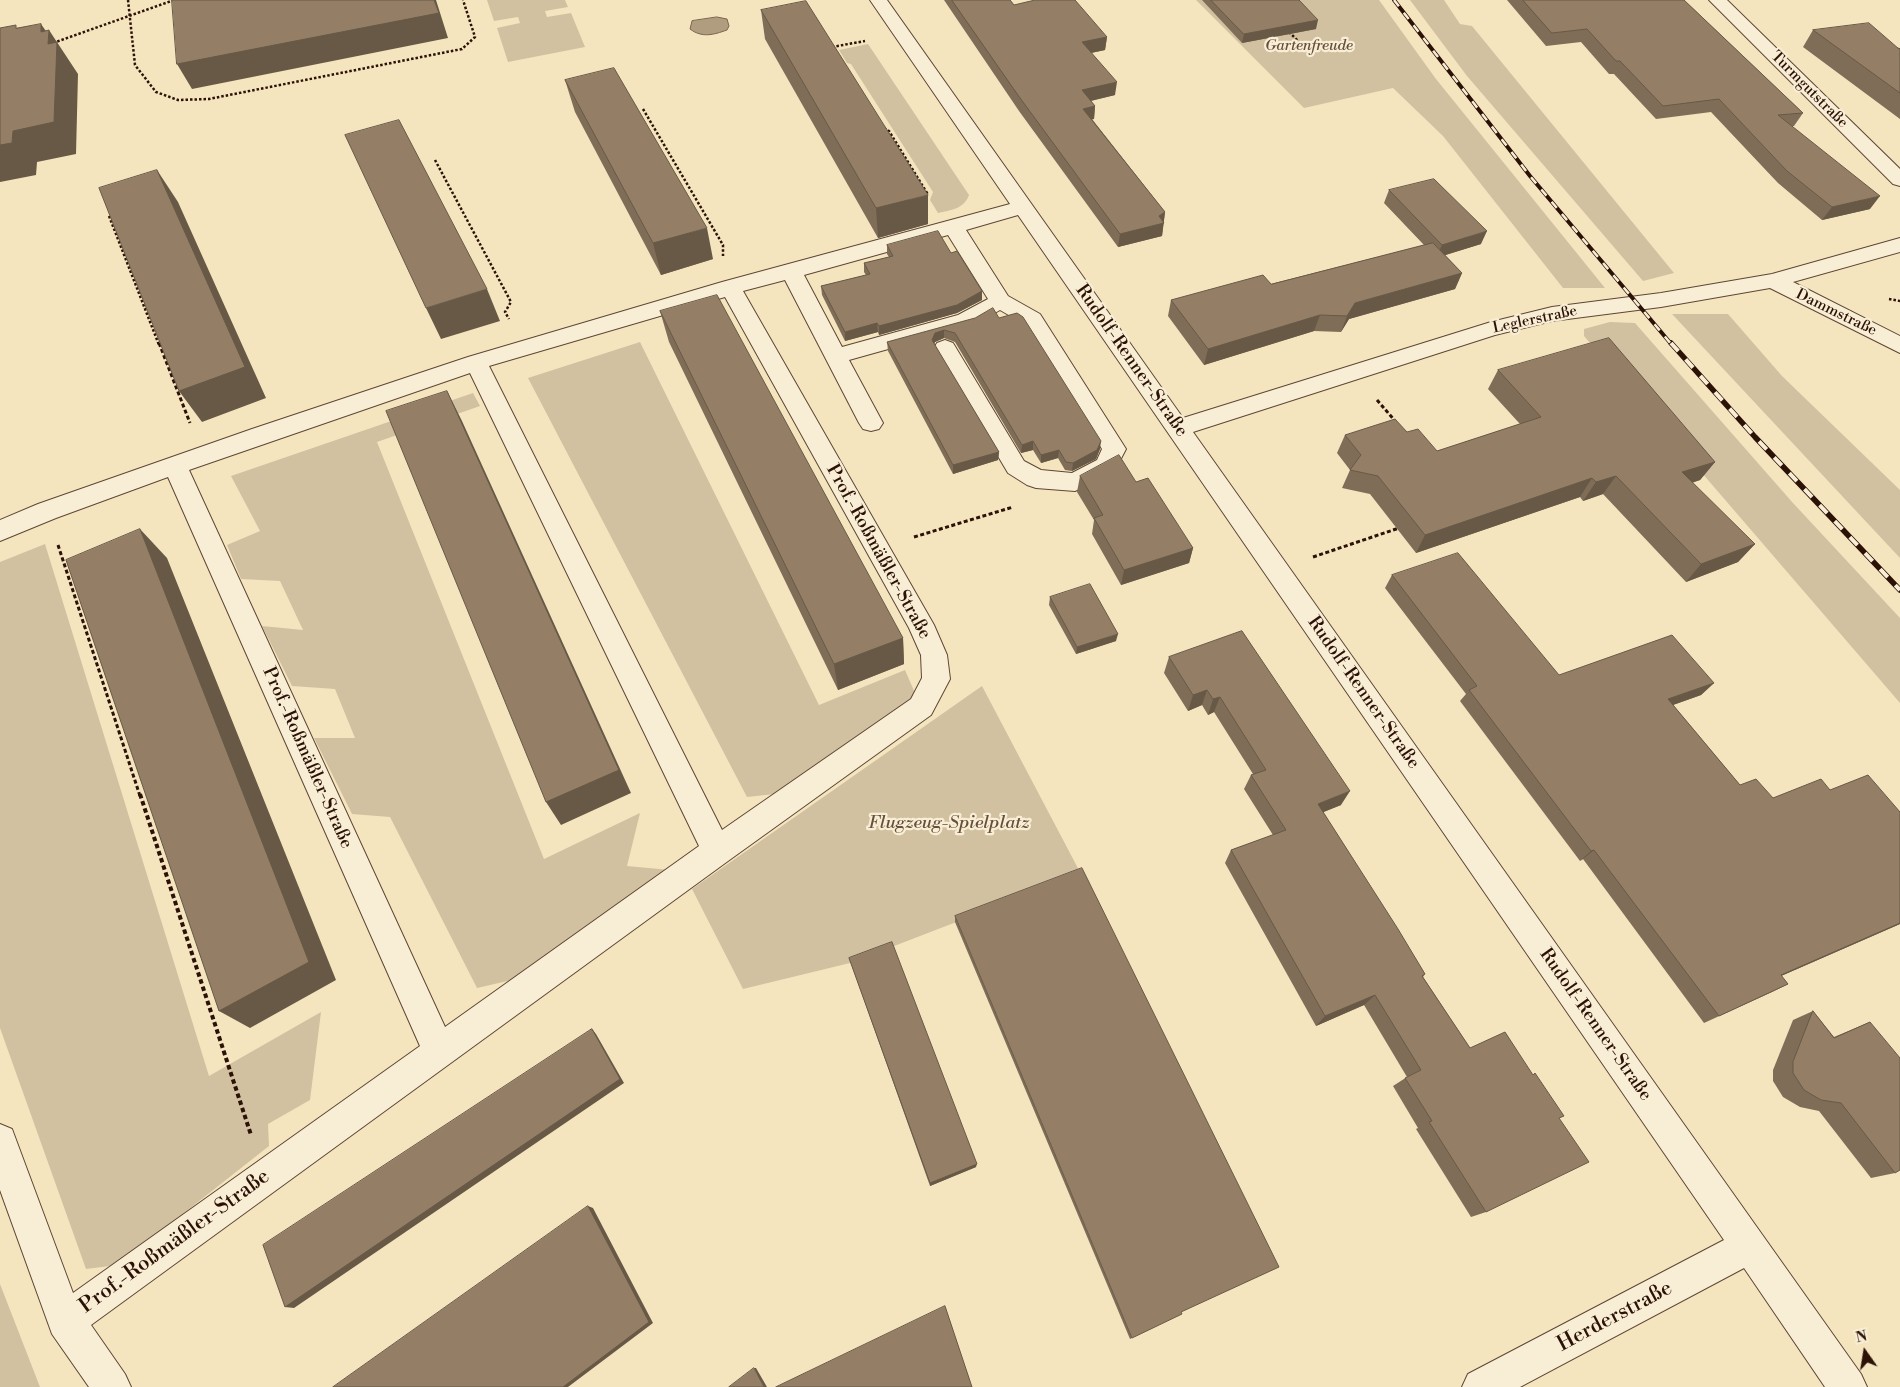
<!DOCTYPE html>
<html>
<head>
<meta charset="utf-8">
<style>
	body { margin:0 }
	#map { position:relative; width:1900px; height:1387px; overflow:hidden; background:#f4e5bf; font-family:"Libre Bodoni",serif }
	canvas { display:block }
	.north { position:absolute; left:1840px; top:1327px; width:50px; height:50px; -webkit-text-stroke:4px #f8eed5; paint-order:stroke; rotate:347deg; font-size:14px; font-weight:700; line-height:20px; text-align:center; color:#2c1106 }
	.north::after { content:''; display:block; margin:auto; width:18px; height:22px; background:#2c1106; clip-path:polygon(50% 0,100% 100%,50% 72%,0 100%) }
</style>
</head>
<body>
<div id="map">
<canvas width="1900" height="1387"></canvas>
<div class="north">N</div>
</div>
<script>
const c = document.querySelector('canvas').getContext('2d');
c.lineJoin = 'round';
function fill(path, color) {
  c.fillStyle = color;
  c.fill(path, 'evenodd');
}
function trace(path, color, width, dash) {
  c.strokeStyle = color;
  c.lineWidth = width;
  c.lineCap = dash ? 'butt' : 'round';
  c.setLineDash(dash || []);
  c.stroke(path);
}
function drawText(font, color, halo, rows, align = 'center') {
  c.font = font + ' "Libre Bodoni",serif';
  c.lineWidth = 4.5;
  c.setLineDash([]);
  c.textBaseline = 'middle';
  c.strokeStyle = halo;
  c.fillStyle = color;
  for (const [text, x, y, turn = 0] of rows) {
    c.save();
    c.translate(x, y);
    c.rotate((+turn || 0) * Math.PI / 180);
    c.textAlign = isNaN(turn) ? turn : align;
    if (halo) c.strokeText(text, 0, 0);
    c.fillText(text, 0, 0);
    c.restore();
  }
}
fill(new Path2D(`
	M487,0H565L568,7L545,11L547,17L571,13L585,47L508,62L497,28L520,23L518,17L494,21Z
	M1196,0H1379L1436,79L1605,288H1563L1443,136L1393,88L1304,108Z
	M1410,0H1444L1460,24L1472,26L1674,273L1643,281L1467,76Z
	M868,44L969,195C964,209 951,210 938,213L930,200L933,192L851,64L847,63L839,50Z
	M1672,314H1728L1782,376L1900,490V558Z
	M1610,322L1635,323L1793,503L1900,618V703L1584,336V329Z
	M640,342L819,705L905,670L918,700L775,794L747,797L528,378Z
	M473,393L480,406L377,442L544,859L640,813L627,866L670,870L525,977L477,988L390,817L352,814L314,738H355L335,689L292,686L262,626L303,630L280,581L241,579L227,545L260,531L231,476Z
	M45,544L209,1076L321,1012L310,1100L268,1124L269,1146L118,1265L86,1269L0,1028V562Z
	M982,686L1081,874L850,963L743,989L692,889Z
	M0,1284L40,1387H0Z`), '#d2c1a0');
const water = new Path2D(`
	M717,17L727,19L729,26L727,30C713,35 702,38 690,29L692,21Z`);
fill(water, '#b09d80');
trace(water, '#7b654f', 1);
const minor = new Path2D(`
	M870,0H887L1183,418L1491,322L1552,307L1661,293L1772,274L1900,238V252L1793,282L1900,336V353L1770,288L1661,307L1552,321L1495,335L1193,432L1861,1374L1867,1387H1825L1744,1268L1520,1387H1462L1468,1374L1724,1240L1018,215L966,230L1008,296L1040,314L1126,449L1114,472L1075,491L1036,488L1027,485L1008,473L934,348L937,343L945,340L953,343L1024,461L1041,470L1072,473L1097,460L1102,449L1024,324L1000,310L974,325L849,360L883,423L879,429L871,431L863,429L859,423L785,280L743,291L934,625L947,655L950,679L931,715L728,861L91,1325L125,1374L131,1387H89L52,1334L0,1190V1124L12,1129L73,1293L420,1046L168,477L56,518L0,541V520L38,504L252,429L468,357L722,282L1010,204ZM948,235L988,299L958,315L842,347L804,275ZM725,297L909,628L921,655L922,678L911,699L722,830L489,366ZM470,373L699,846L445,1027L189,470Z
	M1709,0H1727L1900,169V186L1893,184Z`);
trace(minor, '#5e4634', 2);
trace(new Path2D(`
	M128,0L135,65L156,92L178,100L209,99L462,49L475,37L463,0
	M1289,32L1304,47
	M53,43L174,0
	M832,47L865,41
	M643,109L723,245V256
	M884,128L889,131L927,193V196
	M435,160L511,302L505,312L509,319
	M109,216L159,345
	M1889,299L1900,301`), '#2c1106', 2.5, [2.5, 2]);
trace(new Path2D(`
	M159,343L190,423
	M1377,400L1396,422
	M914,537L1013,507
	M58,545L140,796
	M1313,557L1399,528`), '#2c1106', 3, [4, 2.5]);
trace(new Path2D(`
	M140,794L251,1135`), '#2c1106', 4, [4.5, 3]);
fill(minor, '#f8eed5');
const railFar1 = new Path2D(`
	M1394,0L1530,176L1672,345`);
const rail = new Path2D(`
	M1671,343L1755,437L1900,590`);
trace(railFar1, '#2c1106', 4);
trace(rail, '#2c1106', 5.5);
trace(railFar1, '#f8eed5', 2.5, [8]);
trace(rail, '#f8eed5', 4, [11]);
fill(new Path2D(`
	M944,0H1010L1014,5L1107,37L1105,50L1091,53L1115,95L1091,101L1095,106L1094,119H1092L1165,212L1162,236L1118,247L1019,111Z
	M1202,0H1299L1316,29L1242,43Z
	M1507,0H1684L1803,113L1794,126H1792L1870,209L1822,220L1778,183L1711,112L1656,119L1614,74H1609L1581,42L1546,46Z
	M761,10L928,224L878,238L765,39Z
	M1813,30L1900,48V119L1803,47Z
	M565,80L713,259L661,275L575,112Z
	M1389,190L1481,244L1445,255L1462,273L1455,289L1349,319L1341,332L1314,331L1204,365L1168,316L1171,300L1271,284L1424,245L1384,203Z
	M887,245L951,253L982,291V300L957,313L879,335L878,332L845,341L822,295L821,286L866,275L864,272V263L889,257L887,254Z
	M660,311L903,638L904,664L838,690L669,342Z
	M999,318L1100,449L1096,459L1072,471L1065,470L1058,458L1041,463L1033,450L1021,453L955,342L944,338L935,342L934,344L999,452L998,460L953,474L888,351L887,342Z
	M1498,370L1715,462L1700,480L1692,483L1755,544L1738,562L1686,582L1603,494L1583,501L1580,497L1416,553L1370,494L1342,488L1350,470L1337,453L1345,435L1407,432L1437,451L1520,424L1488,389Z
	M1080,476L1136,482L1193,548L1189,563L1121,585L1092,534L1094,520L1077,492Z
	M1392,575L1559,675L1714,683L1701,695L1673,705L1740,785L1773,798L1830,790L1900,812V924L1781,976L1788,984L1704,1023L1583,859L1580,861L1460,701L1466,694L1385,588Z
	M1050,597L1116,641L1076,654L1049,605Z
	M1242,631L1341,805L1323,812L1425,974L1423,977L1470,1048L1559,1118L1486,1212L1471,1217L1416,1129L1418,1128L1393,1086L1407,1077L1364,1005L1316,1026L1225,863L1231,850L1273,835L1244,789L1251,775L1253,774L1214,712L1208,715L1202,705L1188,711L1164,673L1169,657Z
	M955,916L1132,1338L1130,1339L955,922Z
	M849,958L976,1167L930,1186Z
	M1813,1011L1834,1037L1870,1022L1895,1173L1871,1178L1819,1111L1800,1107L1783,1097L1773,1081V1070L1793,1020Z`), '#7f6d58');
fill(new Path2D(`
	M434,0H436L448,38L192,89L177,64Z
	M1318,20L1316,29L1242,43L1244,34Z
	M41,24L48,34L49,30L78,74L76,154L37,162L36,175L0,182V145L13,131L41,32Z
	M1107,37L1105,50L1081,55L1082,42Z
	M1117,82L1115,95L1081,103L1082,90Z
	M1095,106L1094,119L1082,122L1083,109Z
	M157,170L178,202L266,398L202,422L179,391Z
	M928,195V224L878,238L876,208Z
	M1880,196L1870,209L1822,220L1832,207Z
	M1165,212L1162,236L1118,247L1120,234L1159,216Z
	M707,228L713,259L661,275L653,243Z
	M1487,231L1481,244L1436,258L1442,245Z
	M1462,273L1455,289L1349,319L1341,332L1347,316L1355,303Z
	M487,289L500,321L441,339L426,308Z
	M982,291V300L957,313L879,335V326Z
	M1320,315L1314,331L1204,365L1208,349Z
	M877,323L878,332L845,341V332Z
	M944,330V338L935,342L932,349V340L935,333Z
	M447,391L462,421L631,793L561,825L546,802Z
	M1033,441V450L1021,453L1022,445Z
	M1101,441L1100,449L1096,459L1072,471L1073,463Z
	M1059,450L1058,458L1041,463V455Z
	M999,452L998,460L953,474V465Z
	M1715,462L1700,480L1667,490L1682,472Z
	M1616,476L1603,494L1583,501L1596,482Z
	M1592,478L1580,497L1416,553L1425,535Z
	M140,529L167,558L336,980L250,1028L219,1011Z
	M1755,544L1738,562L1686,582L1701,564Z
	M1193,548L1189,563L1121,585L1124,570Z
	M1118,634L1116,641L1076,654L1077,647Z
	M903,638L904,664L838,690L834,664Z
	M1714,683L1701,695L1656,711L1668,699Z
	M1207,690L1202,705L1188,711L1193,695Z
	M1220,697L1214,712L1208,715L1213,699Z
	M1350,791L1341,805L1309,818L1318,804Z
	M1594,850L1583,859L1580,861L1591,851Z
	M1900,923V924L1765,983L1781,975Z
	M1788,984L1772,992L1704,1023L1719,1016Z
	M1375,995L1364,1005L1316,1026L1325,1016Z
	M592,1029L596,1034L624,1083L294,1308L285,1307Z
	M977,1164L976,1167L930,1186V1183Z
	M588,1206L593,1208L653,1323L568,1387H563Z
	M754,1368H756L767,1387H764Z`), '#685947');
const building = new Path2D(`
	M172,0H434L439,13L177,64Z
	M952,0H1010L1014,5L1035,0H1075L1107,37L1082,42L1117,82L1082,90L1095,106L1083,109L1165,212L1159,216L1164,223L1120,234L1020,98Z
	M1211,0H1299L1318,20L1244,34Z
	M1523,0H1684L1803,113L1778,115L1880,196L1832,207L1787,171L1719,99L1663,106L1620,61H1616L1587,29L1552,33Z
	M806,1L928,195L876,208L761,10Z
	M1869,23L1899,49L1900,48V93L1813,30Z
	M41,24V32L49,30L48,44L57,42L54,122L13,131L12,143L0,145V28L16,25V28Z
	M614,68L707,228L653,243L565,80Z
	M399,120L487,289L426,308L345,135Z
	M157,170L245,367L179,391L99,188Z
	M1434,179L1487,231L1442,245L1389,190Z
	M938,231L951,253L957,251L982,291L957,305L879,326L877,323L845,332L821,286L870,274L864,263L893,256L887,245Z
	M1433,243L1462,273L1355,303L1347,316L1320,315L1208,349L1171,300L1263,275L1271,284Z
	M717,295L903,638L834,664L660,311Z
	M993,308L999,318L1017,313L1023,317L1101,441L1097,450L1073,463L1066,462L1059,450L1041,455L1033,441L1022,445L955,333L944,330L935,333L932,340L999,452L953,465L887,342L975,318Z
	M1609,338L1715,462L1682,472L1755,544L1701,564L1616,476L1596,482L1592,478L1425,535L1378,476L1350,470L1361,455L1345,435L1395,419L1407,432L1418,429L1437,451L1541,417L1498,370Z
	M447,391L619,770L546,802L386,411Z
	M1119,455L1136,482L1148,478L1193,548L1124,570L1094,518L1103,515L1080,476Z
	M140,529L309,962L219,1011L66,560Z
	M1458,553L1559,675L1672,635L1714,683L1668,699L1740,785L1756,779L1773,798L1821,779L1830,790L1868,775L1900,812V923L1781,975L1788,984L1719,1016L1594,850L1591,851L1469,690L1477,686L1392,575Z
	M1090,584L1118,634L1077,647L1050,597Z
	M1242,631L1350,791L1318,804L1398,929L1425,974L1422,976L1470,1048L1505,1032L1533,1075L1535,1073L1564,1116L1559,1118L1589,1162L1486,1212L1429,1122L1432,1121L1405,1078L1421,1070L1375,995L1325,1016L1231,850L1286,830L1251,775L1266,770L1220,697L1213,699L1207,690L1193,695L1169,657Z
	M1082,868L1279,1267L1181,1312L1182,1314L1132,1338L955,916Z
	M892,942L977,1164L930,1183L849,958Z
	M1813,1011L1834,1038L1870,1022L1900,1058V1170L1895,1173L1841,1103L1821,1100L1804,1090L1793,1073V1062Z
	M592,1029L620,1079L285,1307L263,1245Z
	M588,1206L649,1322L563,1387H333Z
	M945,1306L972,1387H776Z
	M754,1368L764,1387H729Z`);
fill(building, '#947f66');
trace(building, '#685947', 1);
drawText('italic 15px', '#664f3c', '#f8eed5', [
	["Gartenfreude",1309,46]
]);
drawText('15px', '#2c1106', '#f8eed5', [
	["Turmgutstraße",1809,90,45],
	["Dammstraße",1836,313,26],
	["Leglerstraße",1535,320,-12]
]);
drawText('18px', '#2c1106', '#f8eed5', [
	["Rudolf-Renner-Straße",1131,361,55],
	["Prof.-Roßmäßler-Straße",878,552,61],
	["Rudolf-Renner-Straße",1363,693,55],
	["Prof.-Roßmäßler-Straße",307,758,66],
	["Rudolf-Renner-Straße",1595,1025,55]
]);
drawText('italic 18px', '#664f3c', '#f8eed5', [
	["Flugzeug-Spielplatz",949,824]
]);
drawText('21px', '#2c1106', '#f8eed5', [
	["Prof.-Roßmäßler-Straße",175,1242,-36],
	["Herderstraße",1615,1317,-28]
]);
</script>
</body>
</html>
